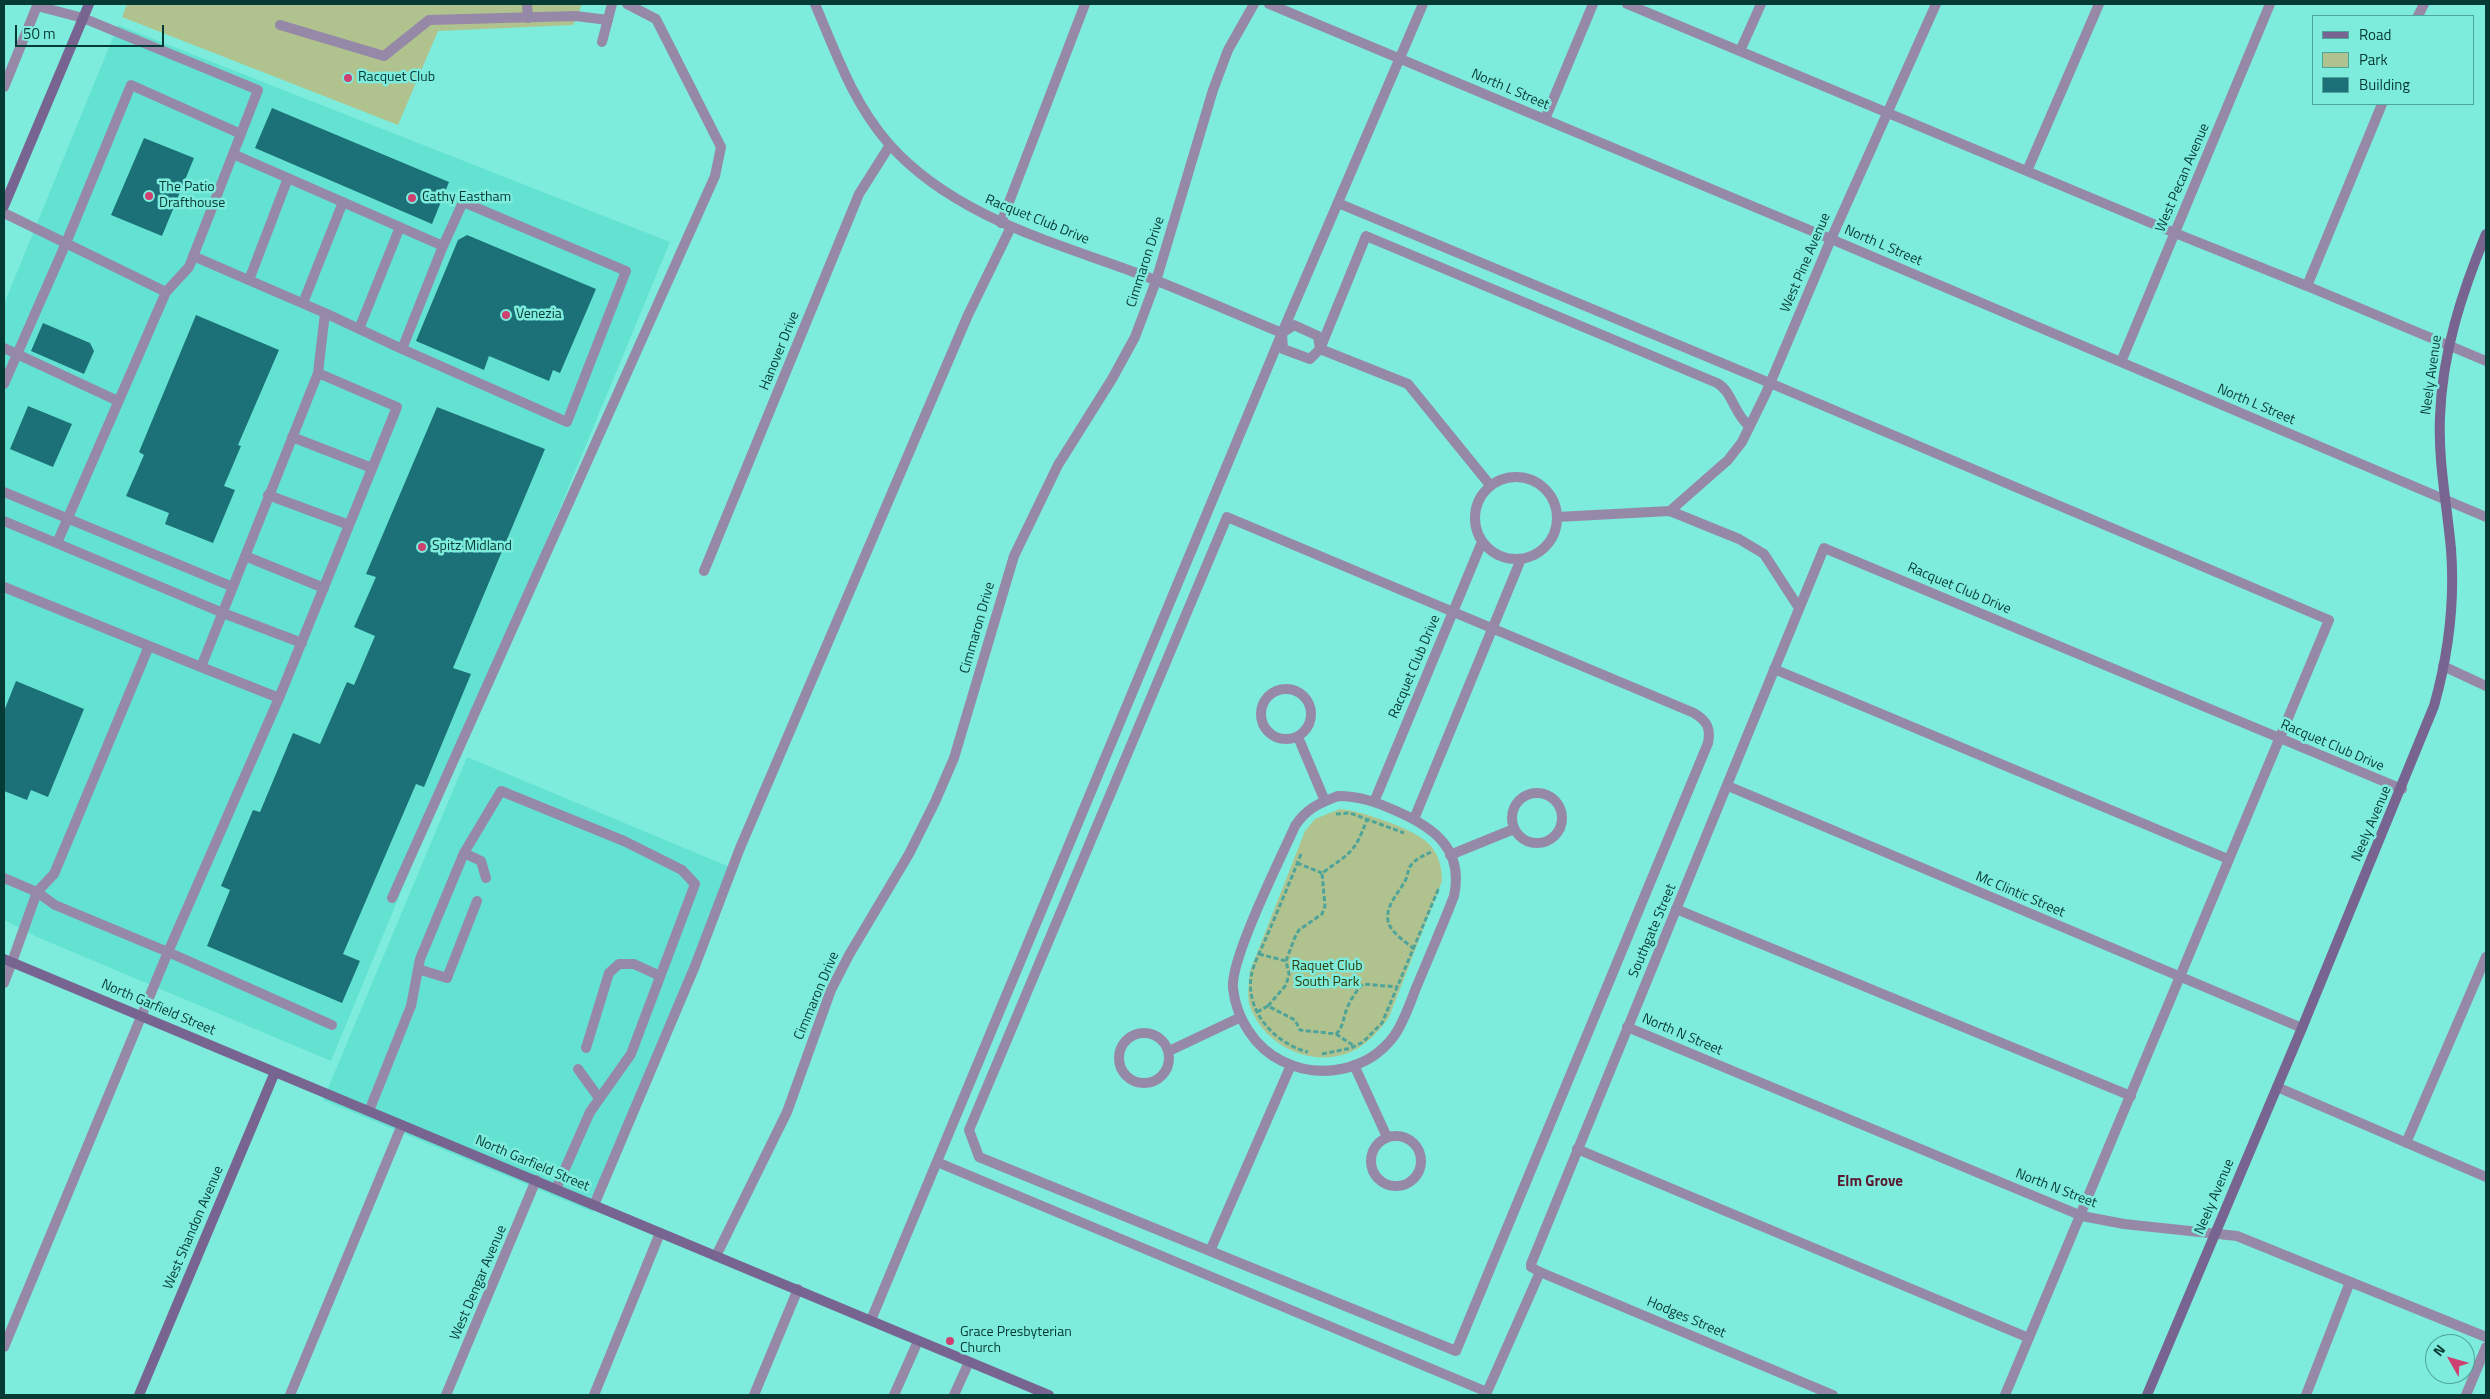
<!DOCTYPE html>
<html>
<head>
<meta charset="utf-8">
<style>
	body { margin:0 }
	#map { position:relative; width:2490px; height:1399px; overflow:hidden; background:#7eecdd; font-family:"Titillium Web",sans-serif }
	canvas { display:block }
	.frame { position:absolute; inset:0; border:5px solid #063a34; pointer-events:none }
	.legend { position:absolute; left:2312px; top:15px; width:162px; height:90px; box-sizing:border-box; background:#7eecdd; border:1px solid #4ea599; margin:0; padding:6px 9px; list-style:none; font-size:15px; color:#063a34 }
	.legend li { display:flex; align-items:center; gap:10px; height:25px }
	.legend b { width:25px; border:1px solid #4ea599 }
	.north { position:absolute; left:2425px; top:1334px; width:50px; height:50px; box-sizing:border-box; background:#7eecdd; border:1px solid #4ea599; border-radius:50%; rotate:308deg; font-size:14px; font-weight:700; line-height:20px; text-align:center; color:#063a34 }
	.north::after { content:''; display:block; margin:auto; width:18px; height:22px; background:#cd4070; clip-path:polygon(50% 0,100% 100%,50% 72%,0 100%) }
	.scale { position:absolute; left:15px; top:25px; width:149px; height:22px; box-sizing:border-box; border:2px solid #063a34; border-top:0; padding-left:6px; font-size:15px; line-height:18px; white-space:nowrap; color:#063a34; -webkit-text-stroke:4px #7eecdd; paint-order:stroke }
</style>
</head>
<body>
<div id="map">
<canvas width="2490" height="1399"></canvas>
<div class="frame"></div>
<ul class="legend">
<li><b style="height:6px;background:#776490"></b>Road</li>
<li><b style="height:14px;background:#b0c28e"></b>Park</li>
<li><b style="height:14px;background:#1c7179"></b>Building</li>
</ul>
<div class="north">N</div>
<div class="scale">50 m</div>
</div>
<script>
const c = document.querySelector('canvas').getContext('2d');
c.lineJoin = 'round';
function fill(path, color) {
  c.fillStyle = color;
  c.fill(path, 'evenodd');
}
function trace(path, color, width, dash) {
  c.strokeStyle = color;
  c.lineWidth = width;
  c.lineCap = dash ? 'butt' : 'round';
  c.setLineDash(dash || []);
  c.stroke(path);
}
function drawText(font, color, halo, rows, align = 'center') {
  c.font = font + ' "Titillium Web",sans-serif';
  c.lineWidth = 5;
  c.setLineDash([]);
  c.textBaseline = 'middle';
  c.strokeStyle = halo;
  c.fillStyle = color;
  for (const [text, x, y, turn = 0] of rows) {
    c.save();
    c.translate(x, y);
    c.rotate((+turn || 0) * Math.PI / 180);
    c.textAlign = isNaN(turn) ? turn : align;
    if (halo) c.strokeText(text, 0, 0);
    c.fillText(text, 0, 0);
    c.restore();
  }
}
fill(new Path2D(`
	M118,25L670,242L331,1061L37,937L4,920V304Z
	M467,757L737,870L593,1212L323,1100Z`), '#64e2d1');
fill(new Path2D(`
	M127,4H582L573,25L438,31L398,125L122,17Z
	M1340,809C1359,810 1418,830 1430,845C1439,855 1442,868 1442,881L1389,1017C1378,1033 1362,1050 1342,1055C1306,1065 1265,1044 1251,1009C1246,997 1249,983 1250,971L1305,831L1315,819Z`), '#b0c28e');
fill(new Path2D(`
	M272,108L449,182L432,224L255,148Z
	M144,138L194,158L162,236L111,215Z
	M467,235L596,289L560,373L553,370L549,381L489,356L484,370L416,341L458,240Z
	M196,315L279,350L238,445L241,446L224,486L235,490L213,543L165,524L169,513L126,496L144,455L139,452Z
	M43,323L90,343L94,351L84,374L31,351Z
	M28,406L72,424L53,467L10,449Z
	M437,407L545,449L453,668L471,674L424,787L416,784L343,954L360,961L342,1003L207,946L230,890L221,886L253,810L260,812L293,733L320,744L347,682L354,685L375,636L354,627L376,577L366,574Z
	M16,681L84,709L48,797L31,790L27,800L4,791V711Z`), '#1c7179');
trace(new Path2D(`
	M1336,814L1350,813L1404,833
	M1301,854C1290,882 1278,910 1266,938C1261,950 1253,964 1251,977C1246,1013 1276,1044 1308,1052
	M1297,863L1322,873
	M1414,949C1406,942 1390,932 1388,921C1385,905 1400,892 1406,879C1408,874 1408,869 1411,865C1417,858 1423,856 1431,852
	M1259,954L1286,961
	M1268,1006L1286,985L1289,974L1286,961L1295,937L1299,930L1322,914L1325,906L1322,873C1350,853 1355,853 1367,819
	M1257,1012L1268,1006L1295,1020L1300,1030L1336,1034C1344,1026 1343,1018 1347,1008C1351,999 1356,991 1363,984L1398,987
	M1336,1034L1354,1046
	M1322,1054L1351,1048L1363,1042L1382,1023L1438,890L1440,891`), '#4ea499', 3, [5, 2.5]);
trace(new Path2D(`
	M527,4L528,18
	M1627,4L2175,233L2307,286L2382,104
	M2418,16L2424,4
	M280,25L384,56L429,20L576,16L608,20
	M1740,51L1761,4
	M4,87L37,6L83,18L258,90L189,267L166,292
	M233,154L443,246L402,349L325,313
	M2027,171L2099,4
	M1338,203L1770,383L2329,620L2005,1395
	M4,213L166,292L57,543
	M1001,223L1085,4
	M249,280L288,178
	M2307,286L2486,361
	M303,303L343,202
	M359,329L400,227
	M4,348L118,401
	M402,349L567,422L626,271L463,202L443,246
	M1320,349L1366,236L1717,383C1732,391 1734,414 1749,426
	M4,384L66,243L131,85L241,134
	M292,437L372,468
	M4,492L233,587
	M268,495L349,525
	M1227,517L1694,713C1707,721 1711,728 1708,743L1456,1351L979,1157L969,1130Z
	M4,521L223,613L302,643
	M245,556L324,588
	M4,587L149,646L54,874L37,892L55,905L168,952L4,1347
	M149,646L201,667L318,373L325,313L193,256
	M2443,666L2486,686
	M201,667L279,698L397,407L318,373
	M1774,669L2228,859
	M279,698L168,952L332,1025
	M464,853L481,861L486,878
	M4,878L37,892L12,962
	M392,898L715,176L721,147L656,19L627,4
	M1676,909L2131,1096
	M418,969L447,978L477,901
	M586,1048L609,973L619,964H634L660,976
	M578,1069L599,1098
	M2277,1087L2486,1177
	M369,1111L411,1006L420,959L464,853L501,791L624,841L682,870L695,884L631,1054L590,1112L556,1189
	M2406,1143L2486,957
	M1577,1149L2029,1338
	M937,1162L1487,1392L1540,1272
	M594,1205L695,966L740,848L968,315L1011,227
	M1210,1251L1291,1065
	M871,1320L1282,333L1423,4
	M290,1395L402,1125
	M594,1395L660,1233
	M894,1395L918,1341
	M954,1395L969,1362
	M2306,1395L2350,1282`), '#9689a8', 10);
trace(new Path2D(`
	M815,4C836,53 853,103 889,144C954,217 1054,242 1142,275C1189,293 1236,314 1282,333
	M1269,4L1831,239L2486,517
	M602,42L612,4
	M1545,119L1593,4
	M1282,333L1283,349L1310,359L1320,349
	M1282,333L1294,325L1318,336L1320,349
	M1320,349L1408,384L1490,485
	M2121,362L2270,4
	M1475 518a41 41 0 1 1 82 0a41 41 0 1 1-82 0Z
	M1670,511L1728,460L1742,442L1766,393L1831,239L1936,4
	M1557,517L1670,511L1739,539L1764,554L1799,608
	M704,571L859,194L890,145
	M1261 714a25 25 0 1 1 50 0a25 25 0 1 1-50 0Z
	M1298,737L1325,801
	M1728,786L2302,1028
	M1512 818a25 25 0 1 1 50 0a25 25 0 1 1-50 0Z
	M1338,796C1359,796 1376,802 1394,810C1434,827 1464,849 1454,896C1442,927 1429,957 1416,988C1410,1003 1404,1022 1394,1036C1368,1071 1320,1080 1282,1061C1255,1048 1236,1018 1233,988C1230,959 1281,858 1295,826C1306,809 1319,803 1338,796Z
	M1374,802L1482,542
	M1414,819L1521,559
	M1450,855L1514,829
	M4,983L12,962
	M1627,1027L2082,1216L2124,1224L2237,1236L2486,1337
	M1119 1058a25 25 0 1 1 50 0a25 25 0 1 1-50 0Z
	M1169,1051L1241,1017
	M1354,1065L1387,1137
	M1371 1161a25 25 0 1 1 50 0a25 25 0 1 1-50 0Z
	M716,1256L787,1112L831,990L849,955L909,854L935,802L954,758L1014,556L1058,465L1112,379L1135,337L1156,281L1213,90L1228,50L1254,4
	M446,1395L536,1180
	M754,1395L798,1289
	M1833,1395L1540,1272L1531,1267V1264L1824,548L2402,789
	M2466,1395L2486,1347`), '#9689a8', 10);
trace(new Path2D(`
	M4,206L89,4
	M4,959L1049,1395
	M139,1395L275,1072
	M2147,1395L2302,1028L2434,706C2448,656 2455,601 2451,549C2447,505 2438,461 2440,417C2442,353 2462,292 2486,234`), '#776490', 10);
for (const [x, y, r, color] of [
	[348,78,5,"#cd4070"],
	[149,196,5,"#cd4070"],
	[412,198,5,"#cd4070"],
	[506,315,5,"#cd4070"],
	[422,547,5,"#cd4070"],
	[950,1341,5,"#cd4070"]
]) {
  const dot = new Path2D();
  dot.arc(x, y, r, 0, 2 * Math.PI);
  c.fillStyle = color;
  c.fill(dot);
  trace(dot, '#7eecdd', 2);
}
drawText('14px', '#063a34', '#7eecdd', [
	["Racquet Club",358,78],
	["The Patio",159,188],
	["Drafthouse",159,204],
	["Cathy Eastham",422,198],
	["Venezia",516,315],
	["Spitz Midland",432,547],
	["Grace Presbyterian",960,1333],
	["Church",960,1349]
], 'left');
drawText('14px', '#063a34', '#7eecdd', [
	["North L Street",1510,90,23],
	["West Pecan Avenue",2183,178,-67],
	["Racquet Club Drive",1037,220,22],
	["North L Street",1883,246,23],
	["Cimmaron Drive",1146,262,-72],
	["West Pine Avenue",1806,263,-67],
	["Hanover Drive",780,351,-68],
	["Neely Avenue",2432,375,-82],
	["North L Street",2256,405,23],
	["Racquet Club Drive",1959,589,23],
	["Cimmaron Drive",978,628,-74],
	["Racquet Club Drive",1415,667,-67],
	["Racquet Club Drive",2332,746,23],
	["Neely Avenue",2372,824,-67],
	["Mc Clintic Street",2020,895,23],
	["Southgate Street",1653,931,-67],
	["Cimmaron Drive",817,996,-67],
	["North Garfield Street",158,1008,23],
	["North N Street",1682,1035,23],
	["North Garfield Street",532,1164,23],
	["North N Street",2056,1189,21],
	["Neely Avenue",2215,1197,-67],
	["West Shandon Avenue",194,1228,-67],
	["West Dengar Avenue",479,1283,-67],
	["Hodges Street",1686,1318,23]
]);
drawText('14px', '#303e09', '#7eecdd', [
	["Raquet Club",1327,967],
	["South Park",1327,983]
]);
drawText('bold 15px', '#5b172e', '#7eecdd', [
	["Elm Grove",1870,1182]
]);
</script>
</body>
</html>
